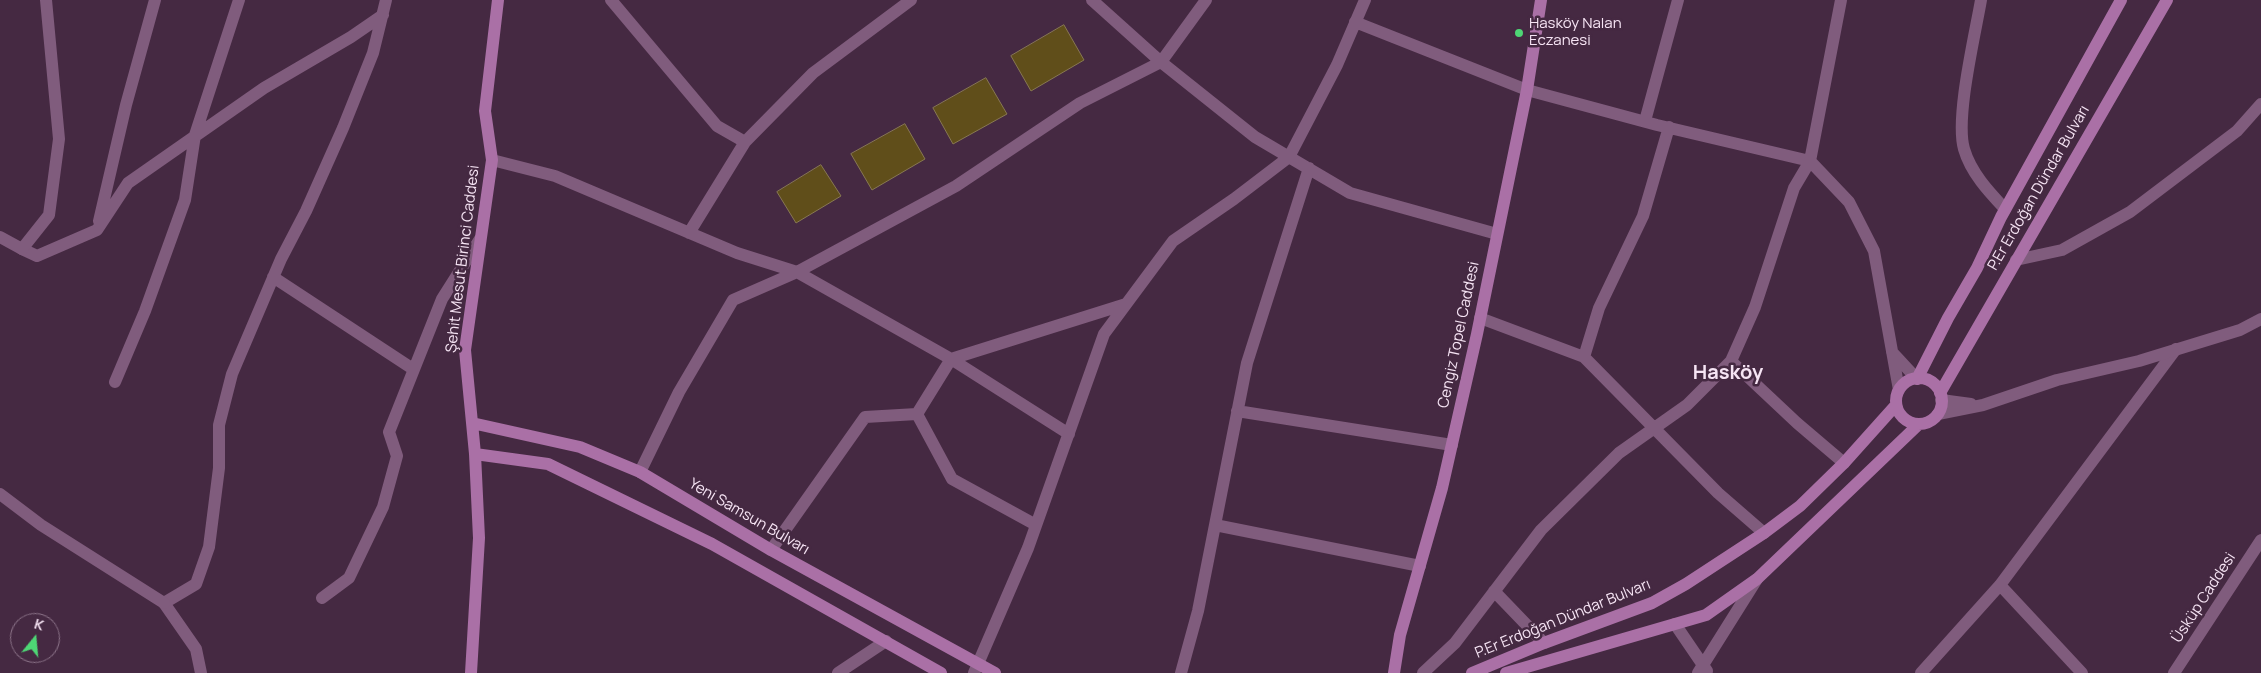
<!DOCTYPE html>
<html>
<head>
<meta charset="utf-8">
<style>
	body { margin:0 }
	#map { position:relative; width:2261px; height:673px; overflow:hidden; background:#452942; font-family:Manrope,sans-serif }
	canvas { display:block }
	.north { position:absolute; left:10px; top:613px; width:50px; height:50px; box-sizing:border-box; background:#452942; border:1px solid #8c7489; border-radius:50%; rotate:17deg; font-size:14px; font-weight:700; line-height:20px; text-align:center; color:#f6e4f4 }
	.north::after { content:''; display:block; margin:auto; width:18px; height:22px; background:#4ed675; clip-path:polygon(50% 0,100% 100%,50% 72%,0 100%) }
</style>
</head>
<body>
<div id="map">
<canvas width="2261" height="673"></canvas>
<div class="north">K</div>
</div>
<script>
const c = document.querySelector('canvas').getContext('2d');
c.lineJoin = 'round';
function fill(path, color) {
  c.fillStyle = color;
  c.fill(path, 'evenodd');
}
function trace(path, color, width, dash) {
  c.strokeStyle = color;
  c.lineWidth = width;
  c.lineCap = dash ? 'butt' : 'round';
  c.setLineDash(dash || []);
  c.stroke(path);
}
function drawText(font, color, halo, rows, align = 'center') {
  c.font = font + ' Manrope,sans-serif';
  c.lineWidth = 5;
  c.setLineDash([]);
  c.textBaseline = 'middle';
  c.strokeStyle = halo;
  c.fillStyle = color;
  for (const [text, x, y, turn = 0] of rows) {
    c.save();
    c.translate(x, y);
    c.rotate((+turn || 0) * Math.PI / 180);
    c.textAlign = isNaN(turn) ? turn : align;
    if (halo) c.strokeText(text, 0, 0);
    c.fillText(text, 0, 0);
    c.restore();
  }
}
const building = new Path2D(`
	M1064,25L1084,60L1031,91L1011,56Z
	M986,78L1007,114L953,144L933,108Z
	M905,124L925,159L872,190L851,154Z
	M821,165L841,196L796,223L777,192Z`);
fill(building, '#604e1a');
trace(building, '#877852', 1);
trace(new Path2D(`
	M611,0L717,126L745,142
	M1092,0L1161,62L1255,137L1350,193L1497,234
	M1981,0C1975,35 1955,118 1964,149C1971,173 1989,192 2005,209
	M1355,22L1527,90L1657,125L1810,161L1849,202L1874,251L1899,390
	M1645,121L1678,0
	M492,160L555,176L737,253L797,272L951,359L1069,434
	M99,221L126,105L155,0
	M689,233L745,142L813,73L911,0
	M22,249L37,256L97,230L128,183L264,88L351,37L383,15
	M2016,260L2062,250L2130,212L2237,131L2261,104
	M273,277L413,369
	M1480,318L1584,357L1718,493L1764,533
	M1892,352L1917,379
	M1584,357L1599,308L1643,216L1669,127
	M1731,361L1797,423L1844,463
	M115,382L145,311L185,200L195,135L239,0
	M1237,411L1452,445
	M640,472L679,392L733,300L797,272L956,186L1080,103L1161,62L1206,0
	M1036,525L952,479L917,414L951,359L1126,304
	M1215,525L1420,566
	M771,550L865,417L917,414
	M2000,585L2082,673
	M1494,591L1544,643
	M322,598L349,578L383,507L397,456L389,432L442,299L480,239
	M1675,624L1707,671
	M201,673L196,649L164,603L196,584L209,547L219,468V425L232,374L281,259L306,211L343,128L373,53L386,0
	M974,673L1028,548L1104,334L1173,241L1234,199L1289,157L1337,65L1365,0
	M1181,673L1198,611L1247,363L1309,168
	M1423,673L1455,643L1541,530L1619,453L1687,405L1731,361L1755,307L1794,188L1810,161L1841,0
	M1698,673L1757,579
	M1921,673L2000,585L2176,349`), '#805c7d', 12);
trace(new Path2D(`
	M0,237L22,249L49,215L59,139L46,0
	M1941,400L1971,404
	M1938,414L1983,405L2057,380L2139,361L2240,330L2261,319
	M0,494L41,525L164,603
	M838,673L886,641
	M2174,673L2261,540`), '#805c7d', 12);
trace(new Path2D(`
	M1896 401a23 23 0 1 1 46 0a23 23 0 1 1-46 0Z
	M1917,379L1948,318L1977,268L2001,217L2121,0
	M1940,393L2167,0
	M472,423L580,447L640,472L771,550L995,673
	M475,454L548,464L712,544L941,673
	M471,673L479,538L475,454L465,350L492,160L485,111L498,0
	M1394,673L1400,635L1442,488L1477,334L1527,90L1541,0
	M1472,673L1544,643L1652,603L1686,584L1764,533L1800,506L1844,463L1896,405
	M1506,673L1706,615L1757,579L1919,424`), '#aa70a6', 12);
for (const [x, y, r, color] of [
	[1519,33,5,"#4ed675"]
]) {
  const dot = new Path2D();
  dot.arc(x, y, r, 0, 2 * Math.PI);
  c.fillStyle = color;
  c.fill(dot);
  trace(dot, '#452942', 2);
}
drawText('15px', '#f6e4f4', '#452942', [
	["Hasköy Nalan",1529,24],
	["Eczanesi",1529,41]
], 'left');
drawText('15px', '#f6e4f4', '#452942', [
	["P.Er Erdoğan Dündar Bulvarı",2039,188,-60],
	["Şehit Mesut Birinci Caddesi",463,259,-83],
	["Cengiz Topel Caddesi",1459,335,-78],
	["Yeni Samsun Bulvarı",749,517,30],
	["Üsküp Caddesi",2204,598,-57],
	["P.Er Erdoğan Dündar Bulvarı",1563,619,-22]
]);
drawText('bold 20px', '#f6e4f4', '#452942', [
	["Hasköy",1728,373]
]);
</script>
</body>
</html>
